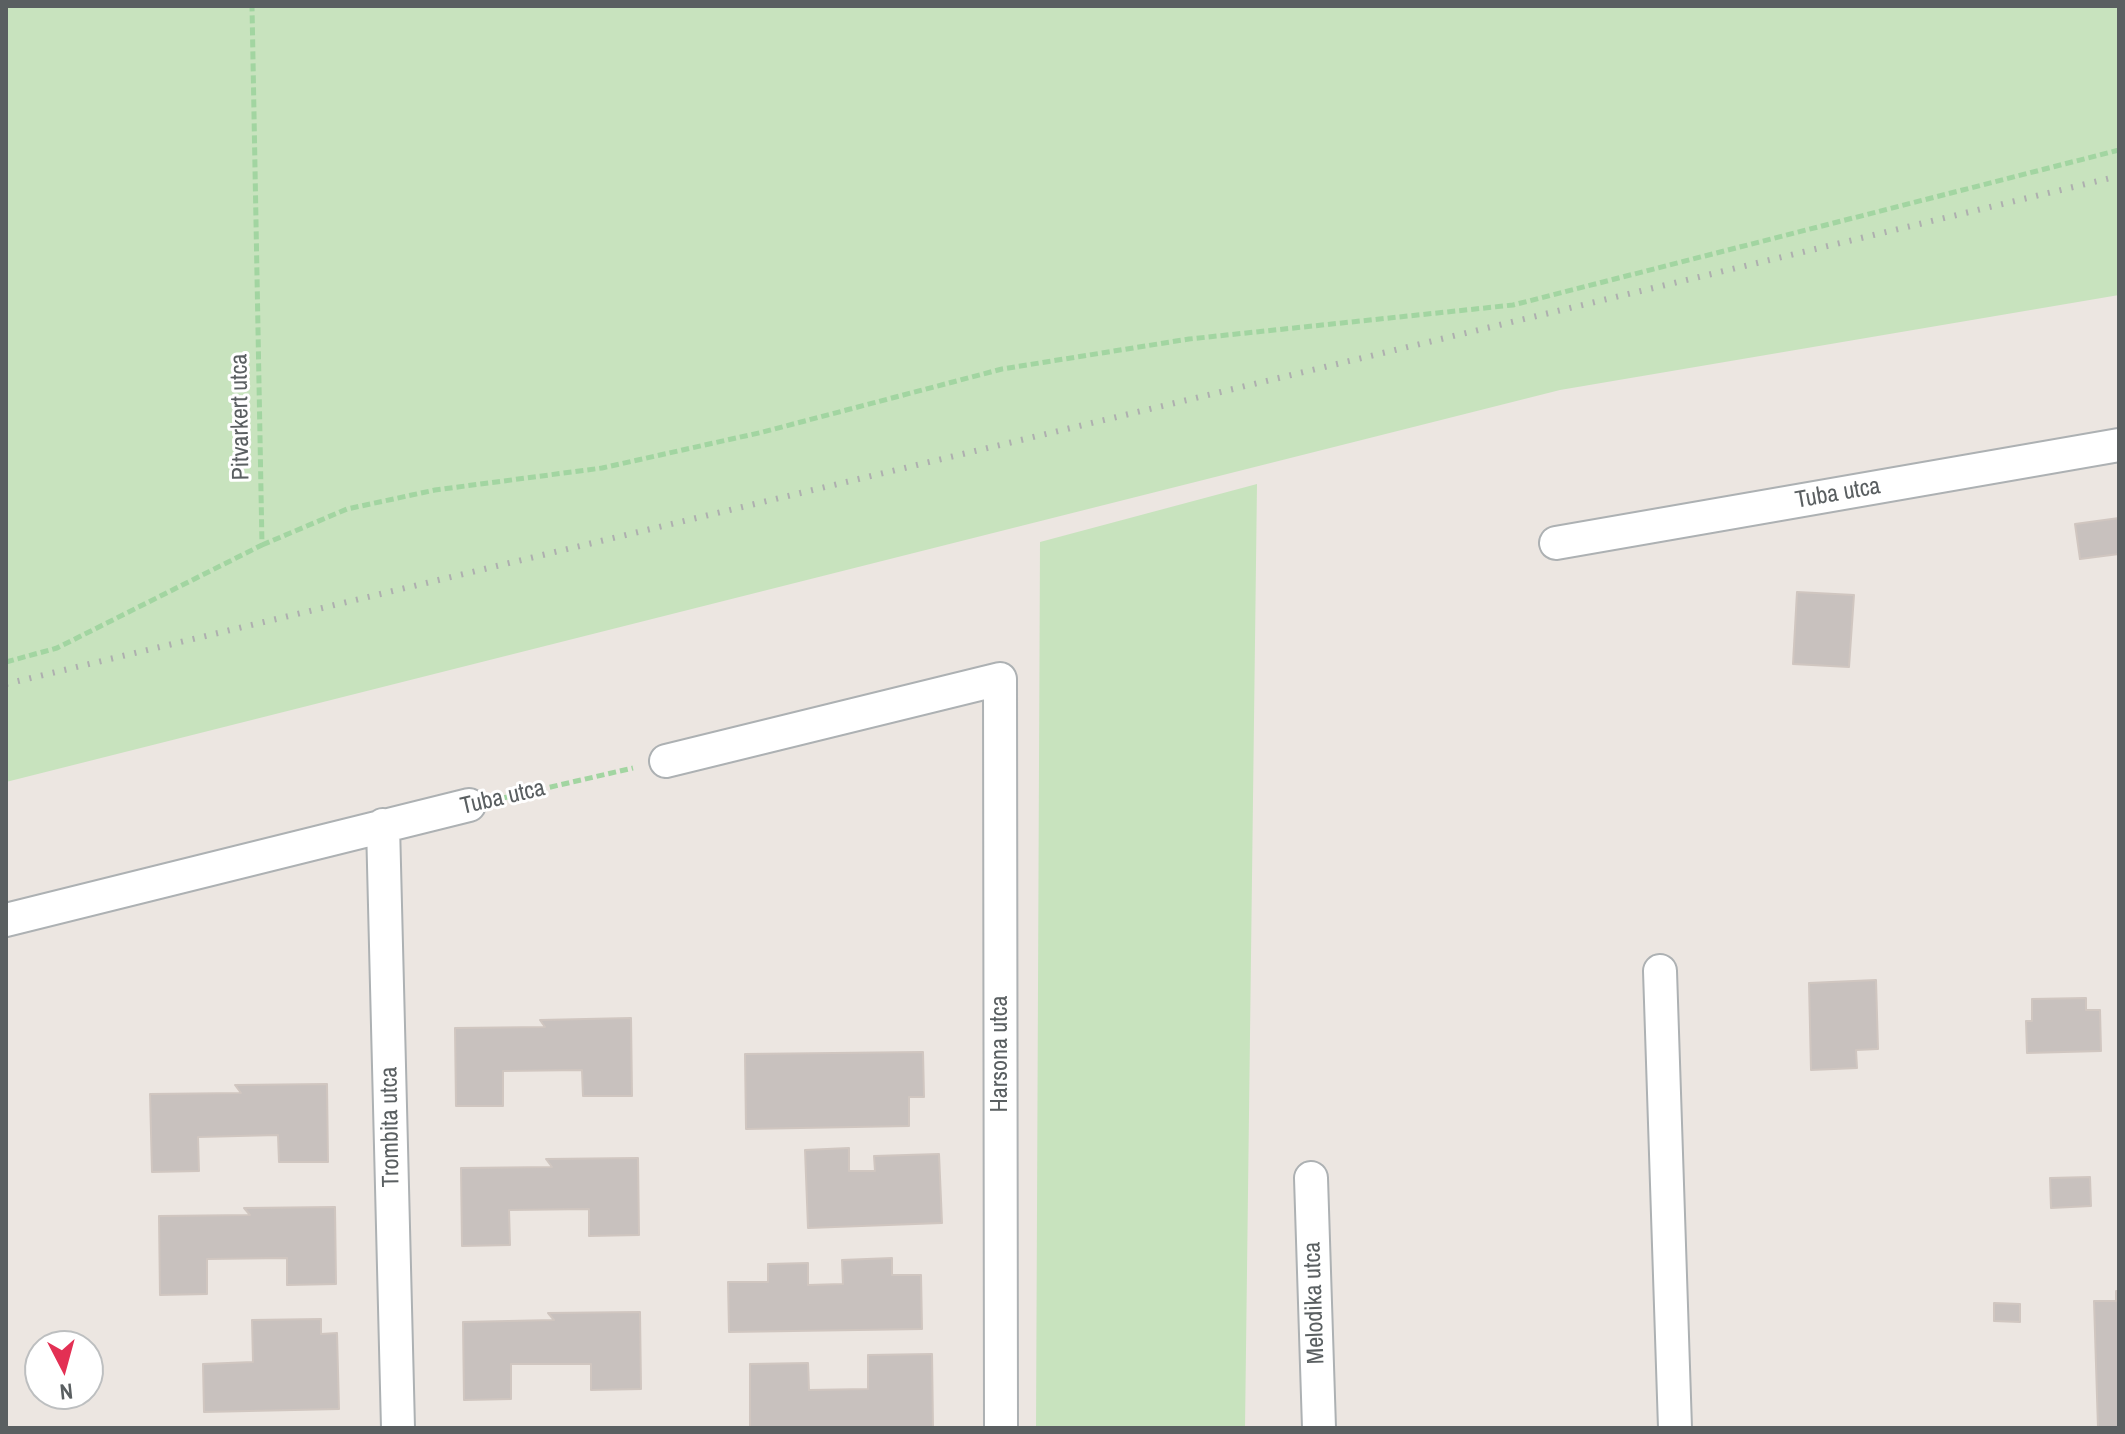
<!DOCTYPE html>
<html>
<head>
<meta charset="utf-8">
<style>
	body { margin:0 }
	#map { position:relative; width:2125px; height:1434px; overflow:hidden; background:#ece6e1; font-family:"Archivo Narrow",sans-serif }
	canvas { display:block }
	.frame { position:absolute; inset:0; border:8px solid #5a5f61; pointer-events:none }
	.north { position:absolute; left:24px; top:1330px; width:80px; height:80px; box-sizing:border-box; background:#fff; border:2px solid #bdbfc0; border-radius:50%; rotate:174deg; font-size:22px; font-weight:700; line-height:32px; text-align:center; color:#5a5f61 }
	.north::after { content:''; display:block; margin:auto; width:28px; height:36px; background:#e33054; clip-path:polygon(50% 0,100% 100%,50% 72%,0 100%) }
</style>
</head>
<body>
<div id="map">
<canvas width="2125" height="1434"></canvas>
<div class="frame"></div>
<div class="north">N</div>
</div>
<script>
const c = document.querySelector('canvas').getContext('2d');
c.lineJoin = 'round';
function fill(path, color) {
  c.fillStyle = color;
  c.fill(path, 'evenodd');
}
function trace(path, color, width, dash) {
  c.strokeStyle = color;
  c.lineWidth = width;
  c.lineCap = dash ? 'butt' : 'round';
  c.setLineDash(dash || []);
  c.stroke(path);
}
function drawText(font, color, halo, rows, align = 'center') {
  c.font = font + ' "Archivo Narrow",sans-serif';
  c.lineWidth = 6;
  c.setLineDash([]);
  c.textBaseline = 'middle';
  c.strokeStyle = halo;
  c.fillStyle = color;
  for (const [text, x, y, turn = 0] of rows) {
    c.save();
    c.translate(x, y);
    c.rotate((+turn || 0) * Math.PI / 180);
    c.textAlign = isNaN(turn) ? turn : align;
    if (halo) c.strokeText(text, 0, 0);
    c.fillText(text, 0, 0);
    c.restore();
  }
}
fill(new Path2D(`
	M6,6H2119V295L1560,390L6,782Z
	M1257,484L1245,1428H1036L1040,542Z`), '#c8e3be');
const building = new Path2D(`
	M2119,518V554L2080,559L2075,524Z
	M1797,592L1854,595L1849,667L1793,664Z
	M1876,980L1878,1049L1856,1050L1857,1068L1811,1070L1809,983Z
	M2086,998V1010H2100L2101,1051L2027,1053L2026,1021H2032V999Z
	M631,1018L632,1096H583L582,1070L503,1071V1106H456L455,1028L545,1027L540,1020Z
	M923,1052L924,1097H909V1126L746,1129L745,1054Z
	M327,1084L328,1162H279L278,1135L198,1137L199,1171L152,1172L150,1094L241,1093L235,1085Z
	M849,1148V1171H875L874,1156L939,1154L942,1223L808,1228L805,1150Z
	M638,1158L639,1235L589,1236V1209L509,1210L510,1245L462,1246L461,1168L552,1167L546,1159Z
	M2090,1177L2091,1206L2051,1208L2050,1178Z
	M335,1207L336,1284L287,1285V1258L207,1259V1294L160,1295L159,1216L250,1215L244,1208Z
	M892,1258V1275H921L922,1329L729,1332L728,1282H768V1264L808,1263V1285L843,1284L842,1260Z
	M2116,1291H2119V1428H2098L2094,1301H2116Z
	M1994,1303L2020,1304V1322L1994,1321Z
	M640,1312L641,1389L591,1390V1364H511V1399L464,1400L463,1322L554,1320L548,1313Z
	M321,1319V1334L337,1333L339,1409L204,1412L203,1364L253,1362L252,1320Z
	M932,1354L933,1428H750V1364L808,1363L809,1390L868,1389V1355Z`);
fill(building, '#c8c1be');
trace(building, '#d0c6c0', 2);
const minor = new Path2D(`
	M1556,543L2119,445
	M666,761L1000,679L1001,1428
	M383,825L398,1428
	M6,920L469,805
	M1660,971L1675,1428
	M1311,1178L1319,1428`);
trace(minor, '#adb1b3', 36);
trace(new Path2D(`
	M262,545L347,509L435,490L602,468L763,432L1002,369L1189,339L1513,305L2119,150
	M6,662L57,648L262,545L252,6
	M503,798L633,768`), '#a2d5a1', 5, [8, 4]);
trace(minor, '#fff', 32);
trace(new Path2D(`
	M6,684L2119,176`), '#aeafaf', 6, [2, 10]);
drawText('24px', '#5a5f61', '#fff', [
	["Pitvarkert utca",241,417,-91],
	["Tuba utca",1838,494,-10],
	["Tuba utca",503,798,-13],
	["Harsona utca",1001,1054,-90],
	["Trombita utca",391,1127,-91],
	["Melodika utca",1315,1303,-92]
]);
</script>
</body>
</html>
